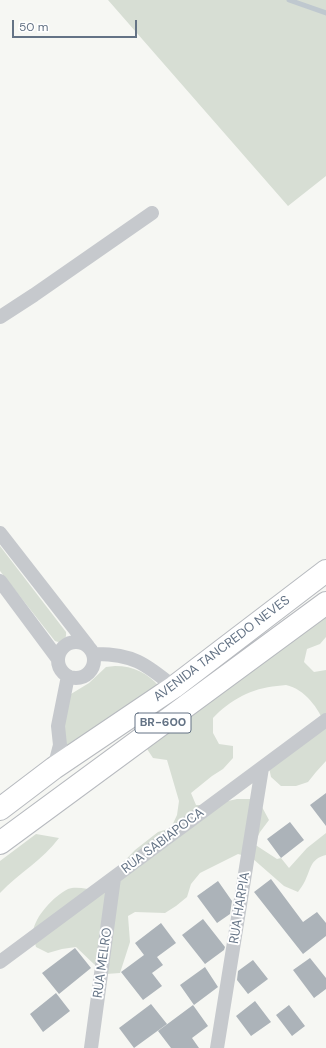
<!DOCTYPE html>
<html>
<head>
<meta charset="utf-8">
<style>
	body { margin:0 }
	#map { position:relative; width:326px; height:1048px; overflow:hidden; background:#f6f7f3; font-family:"DM Sans",sans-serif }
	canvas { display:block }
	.scale { position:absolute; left:12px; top:20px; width:125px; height:18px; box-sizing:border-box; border:2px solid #647385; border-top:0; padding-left:5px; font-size:12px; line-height:14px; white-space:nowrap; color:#647385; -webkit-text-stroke:3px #fff; paint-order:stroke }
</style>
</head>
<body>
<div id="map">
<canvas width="326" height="1048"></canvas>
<div class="scale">50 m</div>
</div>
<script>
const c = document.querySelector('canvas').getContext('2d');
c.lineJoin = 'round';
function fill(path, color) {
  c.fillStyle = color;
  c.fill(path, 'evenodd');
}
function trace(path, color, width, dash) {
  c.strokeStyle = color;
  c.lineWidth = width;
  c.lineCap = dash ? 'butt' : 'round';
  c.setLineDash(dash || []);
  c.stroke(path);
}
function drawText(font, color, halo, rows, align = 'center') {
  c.font = font + ' "DM Sans",sans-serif';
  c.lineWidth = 4;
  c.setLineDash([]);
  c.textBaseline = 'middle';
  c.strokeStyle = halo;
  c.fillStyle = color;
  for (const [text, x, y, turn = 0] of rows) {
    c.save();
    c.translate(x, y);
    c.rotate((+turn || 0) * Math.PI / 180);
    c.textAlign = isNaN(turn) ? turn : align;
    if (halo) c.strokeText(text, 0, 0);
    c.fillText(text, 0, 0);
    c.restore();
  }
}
fill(new Path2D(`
	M108,0H326V176L288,206Z
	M0,546L66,632C67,640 62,644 55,641L0,571Z
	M326,599V637L320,644L307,649L304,662L314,672L326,670V761L316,772L308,782L296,786H281L271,777L268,763L325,725C319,709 305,689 286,685C283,685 280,686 277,686C252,688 230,700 213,718V733L219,744L233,746V758L223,769L212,776L191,793L196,805H210L237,799H251L262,807L269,820L260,832L254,844L277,859L281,858L289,868L307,848L326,833V855C310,859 311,869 305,881C303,885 300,889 298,892L284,886L252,858L238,854L200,873L191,884L187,897L176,906L165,913L135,912L128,916L130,942L120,973L106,974C95,966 86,956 76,947L62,949L48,953L36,947C35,942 32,936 33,932C35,916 54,896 68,889C76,886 88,889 96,891L135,850L158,832L171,828L177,815L179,801L167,760L153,758L145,746Z
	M115,666C134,666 147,673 159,686L70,753L65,744L63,716L71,694L89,683L106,667Z
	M36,834L59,838C43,860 19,873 0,893V861Z`), '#d7ded4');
trace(new Path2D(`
	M289,0L326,13`), '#bfc8cf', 5);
fill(new Path2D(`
	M326,793V826L310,805Z
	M290,822L304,840L281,858L267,839Z
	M271,879L303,922L317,912L326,923V936L303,954L254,892Z
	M218,881L232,901L230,914L217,923L197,896Z
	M203,919L225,947L224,950L205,964L182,935Z
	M161,923L176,943L157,957L163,965L152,973L162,986L143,1000L121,972L144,955L135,943Z
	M75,948L91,968L59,994L42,973Z
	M310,958L326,978V989L314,998L293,970Z
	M253,960L268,979L248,994L237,980L238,971Z
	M205,967L218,987L194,1005L180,985Z
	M56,993L70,1011L43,1032L30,1014Z
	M255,1001L271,1022L251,1036L236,1016Z
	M151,1004L167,1024L134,1048L119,1028Z
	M193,1005L208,1026L192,1038L199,1048H171L158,1031Z
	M289,1005L305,1026L292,1036L276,1015Z`), '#acb3b9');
const primary = new Path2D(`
	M0,809L54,768L174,687L326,571
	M0,843L326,603`);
trace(primary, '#b7babf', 24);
trace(new Path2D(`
	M0,317L34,295L152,213
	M0,533L88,646
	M0,581L58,659
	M58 660a18 18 0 1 1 36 0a18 18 0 1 1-36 0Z
	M93,654C132,653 146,664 174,687
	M54,768L60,745L58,726L68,676
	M0,962L326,720
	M91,1048L114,878
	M217,1048L262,768`), '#c6c9cd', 14);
trace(primary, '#fff', 22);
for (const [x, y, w] of [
	[163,723,56]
]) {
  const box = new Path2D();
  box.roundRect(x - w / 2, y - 10, w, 20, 3);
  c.fillStyle = '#fff';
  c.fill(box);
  trace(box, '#647385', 1);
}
drawText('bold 12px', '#647385', null, [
	["BR-600",163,723]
]);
drawText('13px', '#647385', '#fff', [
	["AVENIDA TANCREDO NEVES",222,649,-37],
	["RUA SABIAPOCA",163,841,-37],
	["RUA HARPIA",240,908,-81],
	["RUA MELRO",103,963,-82]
]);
</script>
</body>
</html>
